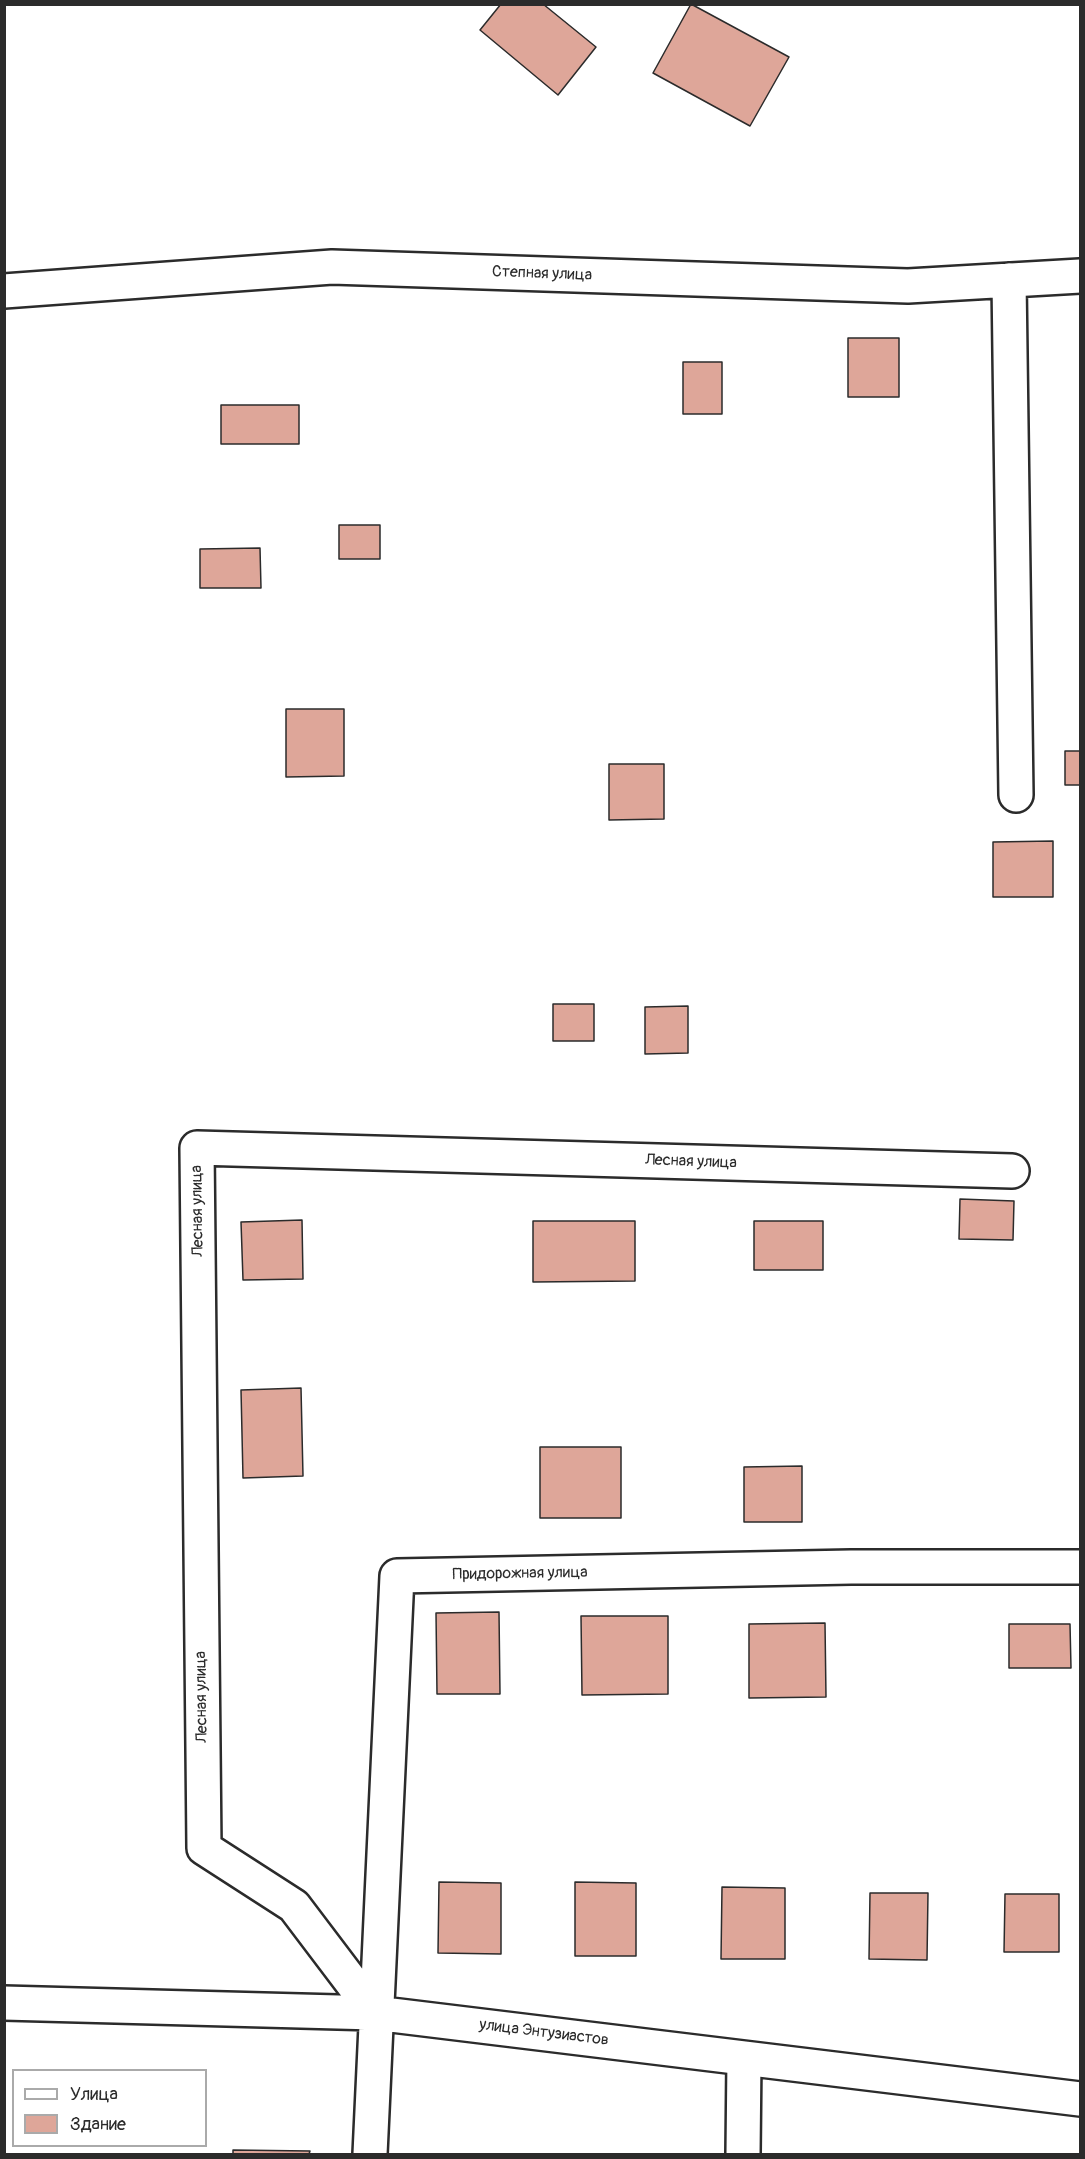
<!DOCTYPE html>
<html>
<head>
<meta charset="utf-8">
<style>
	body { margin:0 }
	#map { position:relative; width:1085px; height:2159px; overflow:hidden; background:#fff; font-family:Pangolin,sans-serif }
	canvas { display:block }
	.frame { position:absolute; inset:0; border:6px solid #2b2b2b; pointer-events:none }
	.legend { position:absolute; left:12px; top:2069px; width:195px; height:78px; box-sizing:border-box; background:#fff; border:2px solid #aaa; margin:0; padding:8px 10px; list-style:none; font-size:18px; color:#2b2b2b }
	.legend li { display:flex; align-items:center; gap:12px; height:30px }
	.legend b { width:30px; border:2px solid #aaa }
</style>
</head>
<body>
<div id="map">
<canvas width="1085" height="2159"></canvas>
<div class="frame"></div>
<ul class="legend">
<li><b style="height:8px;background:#fff"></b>Улица</li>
<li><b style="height:16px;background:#dea699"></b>Здание</li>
</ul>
</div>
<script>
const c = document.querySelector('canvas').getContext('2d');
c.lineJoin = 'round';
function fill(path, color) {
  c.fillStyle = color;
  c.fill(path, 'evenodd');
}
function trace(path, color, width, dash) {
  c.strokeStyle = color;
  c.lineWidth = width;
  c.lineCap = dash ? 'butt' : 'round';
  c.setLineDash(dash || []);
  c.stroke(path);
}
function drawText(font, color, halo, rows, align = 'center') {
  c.font = font + ' Pangolin,sans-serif';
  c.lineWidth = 6;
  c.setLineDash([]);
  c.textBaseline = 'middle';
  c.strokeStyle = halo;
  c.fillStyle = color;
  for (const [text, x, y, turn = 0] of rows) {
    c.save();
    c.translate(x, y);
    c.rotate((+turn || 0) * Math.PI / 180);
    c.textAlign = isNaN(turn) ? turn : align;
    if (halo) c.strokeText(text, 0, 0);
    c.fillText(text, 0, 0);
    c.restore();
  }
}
const building = new Path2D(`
	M501,4H543L596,47L558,95L480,30Z
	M691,4L789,57L750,126L653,73Z
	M848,338H899V397H848Z
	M683,362H722V414H683Z
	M221,405H299V444H221Z
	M339,525H380V559H339Z
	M260,548L261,588H200V549Z
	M286,709H344V776L286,777Z
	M1065,751H1080V785H1065Z
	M609,764H664V819L609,820Z
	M1053,841V897H993V842Z
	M553,1004H594V1041H553Z
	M688,1006V1053L645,1054V1007Z
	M960,1199L1014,1201L1013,1240L959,1239Z
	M302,1220L303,1279L243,1280L241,1222Z
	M533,1221H635V1281L533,1282Z
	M754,1221H823V1270H754Z
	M301,1388L303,1476L243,1478L241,1390Z
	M540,1447H621V1518H540Z
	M802,1466V1522H744V1467Z
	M499,1612L500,1694H437L436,1613Z
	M581,1616H668V1694L582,1695Z
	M825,1623L826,1697L749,1698V1624Z
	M1009,1624H1070L1071,1668H1009Z
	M439,1882L501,1883V1954L438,1953Z
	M575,1882L636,1883V1956H575Z
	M722,1887L785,1888V1959H721Z
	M870,1893H928L927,1960L869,1959Z
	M1005,1894H1059V1952H1004Z
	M233,2150L310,2151L309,2154H233Z`);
fill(building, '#dea699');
trace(building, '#2b2b2b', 1.5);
const minor = new Path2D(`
	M1009,280L1016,795
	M4,291L332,267L908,286L1080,276
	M4,2003L375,2013L1080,2099
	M375,2013L294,1906L204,1848L197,1148L1012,1171
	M370,2154L397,1576L851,1567H1080
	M743,2154L744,2058`);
trace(minor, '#2b2b2b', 38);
trace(minor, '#fff', 33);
drawText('16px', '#2b2b2b', '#fff', [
	["Степная улица",542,274,2],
	["Лесная улица",691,1162,2],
	["Лесная улица",198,1211,-91],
	["Придорожная улица",520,1574,-1],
	["Лесная улица",202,1697,-91],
	["улица Энтузиастов",544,2033,7]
]);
</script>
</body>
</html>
